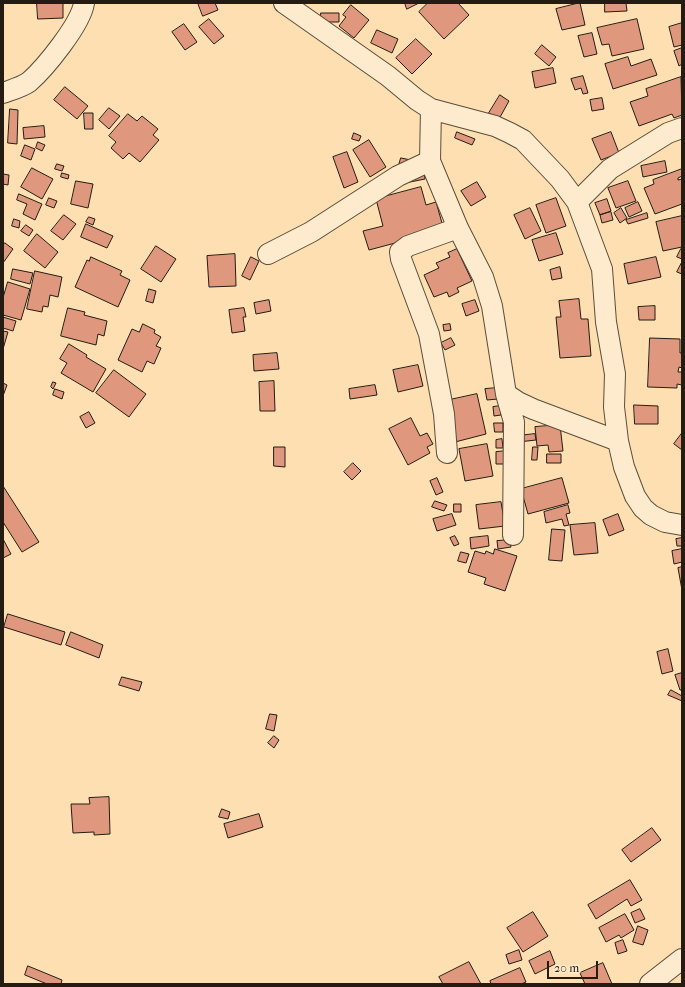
<!DOCTYPE html>
<html>
<head>
<meta charset="utf-8">
<style>
	body { margin:0 }
	#map { position:relative; width:685px; height:987px; overflow:hidden; background:#fddfb1; font-family:"IM FELL French Canon",serif }
	canvas { display:block }
	.frame { position:absolute; inset:0; border:4px solid #241c13; pointer-events:none }
	.scale { position:absolute; left:547px; top:961px; width:51px; height:18px; box-sizing:border-box; border:2px solid #241c13; border-top:0; padding-left:5px; font-size:12px; line-height:14px; white-space:nowrap; color:#241c13; -webkit-text-stroke:3px #feeacc; paint-order:stroke }
</style>
</head>
<body>
<div id="map">
<canvas width="685" height="987"></canvas>
<div class="frame"></div>
<div class="scale">20 m</div>
</div>
<script>
const c = document.querySelector('canvas').getContext('2d');
c.lineJoin = 'round';
function fill(path, color) {
  c.fillStyle = color;
  c.fill(path, 'evenodd');
}
function trace(path, color, width, dash) {
  c.strokeStyle = color;
  c.lineWidth = width;
  c.lineCap = dash ? 'butt' : 'round';
  c.setLineDash(dash || []);
  c.stroke(path);
}
const building = new Path2D(`
	M37,3H63V18L38,19Z
	M198,3H215L218,10L203,16Z
	M405,3H419L407,9Z
	M428,3H458L469,15L444,39L419,12Z
	M580,3L585,25L562,30L556,9Z
	M605,3H626L627,11L605,12Z
	M351,5L369,20L354,38L339,26L346,17L343,15Z
	M321,13H339V22H321Z
	M209,19L224,36L214,44L199,27Z
	M637,19L644,49L612,56L609,44L602,45L597,28Z
	M682,23V45L674,47L669,27Z
	M184,24L197,42L185,50L172,32Z
	M377,30L398,39L392,53L371,43Z
	M592,33L597,54L584,57L578,36Z
	M416,39L432,54L412,74L396,58Z
	M542,45L556,57L549,66L535,54Z
	M682,48V64L679,66L674,51Z
	M628,57L631,66L651,59L657,75L613,89L605,64Z
	M553,68L556,83L535,88L532,72Z
	M583,76L588,93L583,94L581,88L575,90L571,79Z
	M681,77L682,115L674,118L672,114L639,126L630,102L648,96L646,89Z
	M65,87L88,106L77,119L54,100Z
	M500,95L509,101L499,119L489,113Z
	M602,98L604,109L592,111L590,100Z
	M109,108L120,116L109,129L99,120Z
	M10,109L18,110L17,144L8,143Z
	M84,113H93V129H85Z
	M128,114L137,121L142,116L158,129L153,135L159,140L140,162L129,153L123,159L111,148L116,142L109,136Z
	M44,126L45,137L24,139L23,128Z
	M457,132L475,139L472,145L455,138Z
	M611,132L619,153L601,160L592,139Z
	M354,133L361,136L359,141L352,139Z
	M369,140L386,167L370,177L353,150Z
	M38,142L45,145L42,151L36,148Z
	M25,145L35,149L31,160L21,156Z
	M347,152L358,182L344,188L333,157Z
	M401,158L411,160L399,165Z
	M665,161L667,172L643,177L641,166Z
	M57,164L64,166L62,171L55,169Z
	M32,168L53,179L42,199L21,187Z
	M682,169V176L678,178V180L682,179V204L655,214L644,188L654,184L653,180Z
	M424,171L425,179L405,183Z
	M62,173L69,175L68,179L61,177Z
	M3,174L9,175L8,185L3,184Z
	M76,181L93,184L88,208L71,204Z
	M628,181L636,201L616,208L608,188Z
	M477,182L486,197L471,206L461,191Z
	M421,187L426,205L436,202L444,230L369,250L363,231L383,226L376,199Z
	M19,194L42,204L35,220L23,214L27,204L17,200Z
	M49,198L57,201L54,208L46,205Z
	M556,198L566,226L546,233L536,205Z
	M607,199L611,211L600,215L595,203Z
	M638,202L642,211L629,217L625,208Z
	M530,208L541,231L525,239L514,215Z
	M621,208L627,218L620,223L614,213Z
	M611,212L613,220L602,223L600,215Z
	M647,213L648,218L628,224L626,220Z
	M64,215L76,224L63,240L51,231Z
	M682,216V247L663,251L656,222Z
	M89,217L95,219L93,225L86,222Z
	M14,219L20,221L19,228L12,226Z
	M86,224L113,236L107,248L81,237Z
	M26,225L33,230L29,236L21,231Z
	M556,233L563,254L539,261L532,240Z
	M37,234L58,252L45,268L24,251Z
	M5,243L13,249L3,263V246Z
	M156,246L176,259L161,282L141,269Z
	M457,249L472,281L457,288L459,292L449,297L447,292L434,297L424,275L439,268L436,263L450,257L448,253Z
	M681,249L682,250V259L677,257Z
	M235,254L236,286L209,287L207,256Z
	M91,257L122,271L120,275L130,280L118,307L75,287L87,260L89,261Z
	M251,257L259,261L250,280L242,276Z
	M656,257L661,277L628,284L624,264Z
	M682,262V274L677,272Z
	M560,267L562,278L552,280L550,270Z
	M13,269L33,273L30,284L11,279Z
	M35,271L62,277L58,297L50,295L48,307L43,306L42,312L27,309Z
	M8,282L30,289L21,320L3,315V298Z
	M149,289L156,291L153,303L146,301Z
	M579,299L581,319H588L591,356L560,358L556,317H561L559,301Z
	M269,300L271,311L256,314L254,303Z
	M475,300L479,311L466,316L462,304Z
	M655,306V320H639L638,307Z
	M68,308L85,312L84,315L107,321L104,336L98,334L96,345L61,336Z
	M244,308L246,317H243L245,331L232,333L229,310Z
	M3,317L16,321L13,331L3,328Z
	M143,324L155,330L154,333L161,337L156,346L161,348L154,364L147,361L142,372L118,360L132,329L139,332Z
	M450,324L451,330L444,331L443,325Z
	M3,331L8,332L3,349Z
	M451,338L455,345L445,350L441,343Z
	M650,338L680,339V353H682V368L679,367L678,372H682V385L677,384V388L648,387Z
	M69,344L87,355L86,357L106,369L93,392L61,373L67,363L60,359Z
	M277,353L279,369L254,371L253,355Z
	M418,365L423,386L398,392L393,370Z
	M114,370L146,394L129,417L96,393Z
	M274,381L275,411H260L259,382Z
	M53,382L56,383L53,389L51,387Z
	M3,383L7,385L3,396Z
	M375,385L377,395L350,399L349,389Z
	M497,388L498,399L487,400L485,389Z
	M55,389L64,392L62,399L53,395Z
	M477,394L486,434L455,442L445,401Z
	M634,405L658,406V424H635Z
	M500,406L501,415L494,416L493,407Z
	M89,412L95,423L86,428L80,417Z
	M411,418L420,436L427,433L433,444L427,447L430,453L408,465L389,429Z
	M494,423H503V432H495Z
	M560,425L563,451L549,452L548,445L537,446L535,427Z
	M682,433V450L674,444Z
	M535,434L536,440L518,442L517,436Z
	M502,439L503,448H496V440Z
	M487,444L493,476L465,481L459,449Z
	M274,447H285V467L274,466Z
	M533,447H538L537,460H532Z
	M507,451V464H496V452Z
	M547,454H561V463H547Z
	M353,463L361,471L352,480L344,472Z
	M437,478L443,492L436,495L430,481Z
	M562,478L569,503L528,514L521,489Z
	M3,486L39,542L22,552L3,522Z
	M435,501L447,505L444,511L432,507Z
	M501,502L505,526L479,529L476,505Z
	M454,504H461V512H454Z
	M568,505L570,513L566,514L569,525L564,526L562,519L546,523L544,512Z
	M452,514L456,525L437,531L433,519Z
	M618,514L624,530L609,536L603,520Z
	M595,523L598,553L574,555L570,525Z
	M552,529L565,530L562,561L549,560Z
	M455,536L459,544L454,546L450,538Z
	M488,536L489,546L471,549L470,538Z
	M682,538V546H677L676,539Z
	M3,539L11,554L3,558Z
	M510,540L511,547L498,549L497,541Z
	M495,549L517,556L505,591L484,584L486,578L468,572L475,551L485,554L486,551L493,554Z
	M682,549V562L674,564L672,551Z
	M461,552L469,554L466,563L458,561Z
	M682,567V590L678,568Z
	M8,614L65,632L61,645L4,627Z
	M71,632L103,645L99,658L66,645Z
	M668,649L673,671L662,674L657,652Z
	M682,673V690H680L675,675Z
	M122,677L142,682L139,691L119,685Z
	M671,690L682,696V701L668,695Z
	M270,714L277,715L274,731L266,729Z
	M274,736L279,740L274,748L268,743Z
	M109,797L110,834L94,835V832L73,833L71,804H90L89,798Z
	M222,809L230,812L228,819L219,817Z
	M259,814L263,827L228,838L224,824Z
	M652,828L661,840L631,862L622,850Z
	M630,880L642,900L631,906L627,899L596,919L588,905Z
	M640,909L645,919L635,923L631,913Z
	M533,912L548,936L523,952L507,928Z
	M625,914L634,930L621,938L619,935L606,942L599,928Z
	M638,926L648,930L643,945L633,942Z
	M623,940L627,951L618,954L615,943Z
	M519,950L522,960L509,964L506,955Z
	M550,951L555,964L535,974L529,961Z
	M469,962L481,984H443L439,977Z
	M603,963L612,984H585L580,973Z
	M28,966L62,980L61,984H47L25,975Z
	M520,968L526,982L521,984H491L490,981Z`);
fill(building, '#df987d');
trace(building, '#241c13', 1);
const street = new Path2D(`
	M284,3L388,76L417,100L431,109L495,126L510,133L523,140L560,179L577,202L602,269L606,322L615,374L614,407L618,441L624,467L635,496L643,508L651,515L665,522L682,525
	M3,93C11,90 22,87 29,82C45,68 81,24 84,3
	M431,109L430,161L458,228L483,277L492,306L506,394L514,422L513,535
	M577,202L610,169L668,133L682,128
	M268,254L311,232L398,176L430,161
	M506,394L518,402L533,409L618,441
	M447,453L444,414L429,334L401,259L400,252L408,246L458,228
	M650,984L682,959`);
trace(street, '#5a4d3a', 22);
trace(street, '#feeacc', 20);
</script>
</body>
</html>
